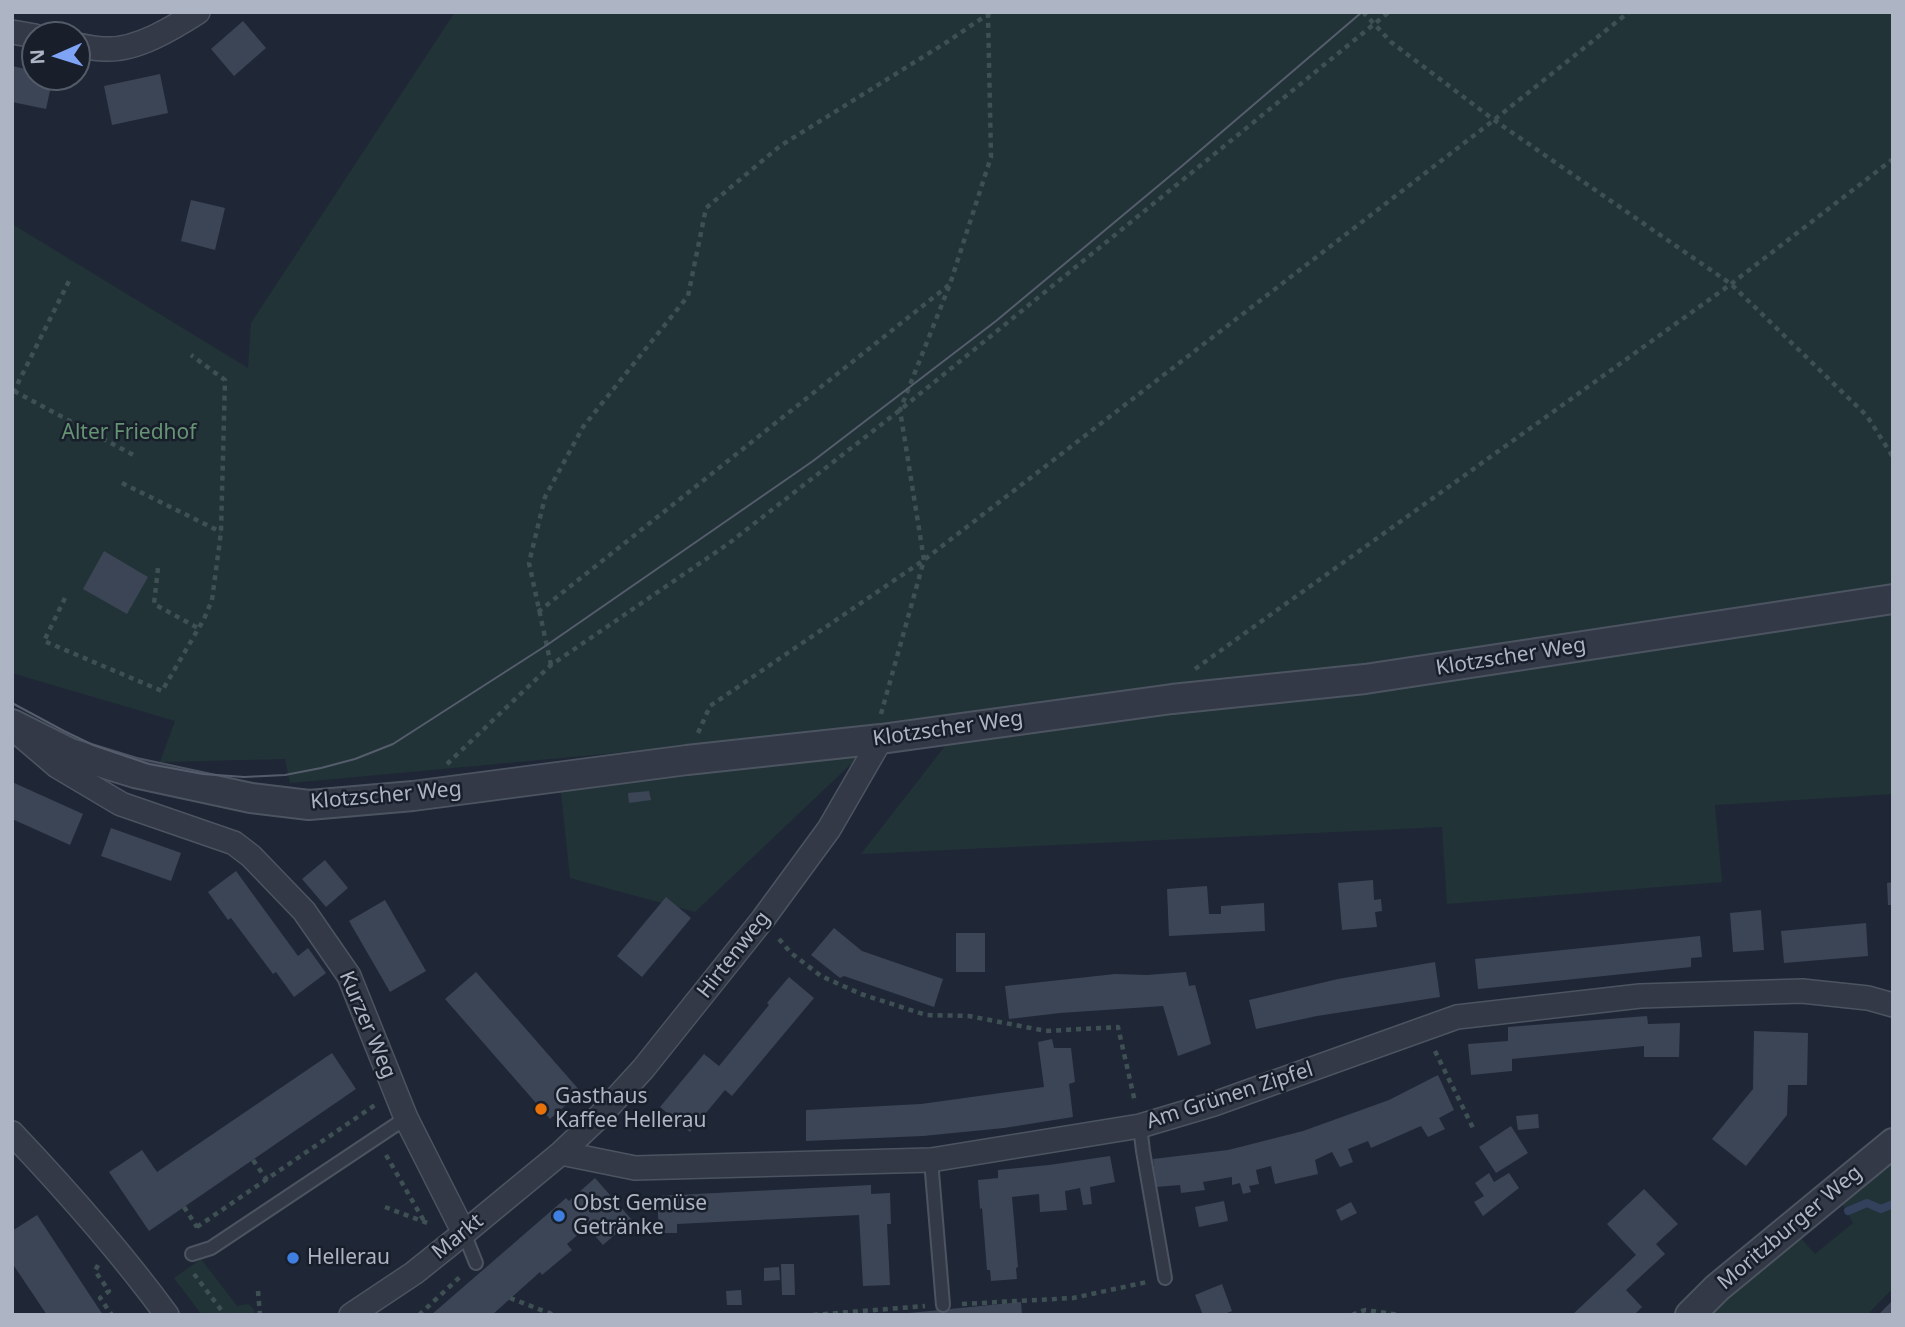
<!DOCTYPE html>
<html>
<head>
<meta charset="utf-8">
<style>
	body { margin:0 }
	#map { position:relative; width:1905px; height:1327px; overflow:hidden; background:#1f2736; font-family:"Noto Sans",sans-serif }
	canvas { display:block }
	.frame { position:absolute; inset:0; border:14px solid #adb4c3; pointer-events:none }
	.north { position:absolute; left:21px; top:21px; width:70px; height:70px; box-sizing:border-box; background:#181f2b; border:2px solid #545b68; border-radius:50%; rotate:267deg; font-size:19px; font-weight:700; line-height:28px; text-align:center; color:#adb4c3 }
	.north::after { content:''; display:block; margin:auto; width:24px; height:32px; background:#7fa4f6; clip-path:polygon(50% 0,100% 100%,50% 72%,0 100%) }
</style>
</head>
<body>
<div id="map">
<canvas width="1905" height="1327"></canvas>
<div class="frame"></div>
<div class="north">N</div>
</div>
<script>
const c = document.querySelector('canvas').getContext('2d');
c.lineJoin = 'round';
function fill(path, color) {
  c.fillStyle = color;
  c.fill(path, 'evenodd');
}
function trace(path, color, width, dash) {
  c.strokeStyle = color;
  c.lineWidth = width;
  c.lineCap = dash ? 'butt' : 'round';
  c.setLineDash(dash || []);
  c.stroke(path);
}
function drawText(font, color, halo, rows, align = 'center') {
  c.font = font + ' "Noto Sans",sans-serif';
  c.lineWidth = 5;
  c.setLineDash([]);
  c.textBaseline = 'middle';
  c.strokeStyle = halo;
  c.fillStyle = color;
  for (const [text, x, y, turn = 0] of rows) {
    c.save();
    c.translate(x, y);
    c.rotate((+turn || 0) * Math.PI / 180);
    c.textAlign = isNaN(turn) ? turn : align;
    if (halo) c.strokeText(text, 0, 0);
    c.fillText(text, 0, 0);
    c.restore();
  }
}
fill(new Path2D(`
	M455,12H1893V794L1715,805L1722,882L1447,904L1442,827L861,854L949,741L681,747L290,783L285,759L160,762L175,721L12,673V224L248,368L251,323Z
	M870,746L695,912L570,878L560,783Z
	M1893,1157V1288L1867,1315H1704L1797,1234L1815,1254L1853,1223L1840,1200Z
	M201,1259L237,1306L248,1304L253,1308L255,1315H202L174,1278Z`), '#213337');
trace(new Path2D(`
	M1848,1211L1867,1203L1881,1209L1893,1204`), '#33415d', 8);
fill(new Path2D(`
	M243,21L266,48L234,76L211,49Z
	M12,66L35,71V77H53L46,109L12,102Z
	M160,74L168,113L112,125L104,86Z
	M191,200L225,208L215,250L181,241Z
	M104,551L148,577L127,614L83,589Z
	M12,782L83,814L70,845L12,819Z
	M649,791L651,800L629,803L628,793Z
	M111,828L181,853L171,881L101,856Z
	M325,860L348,888L326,907L302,879Z
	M236,871L298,956L308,948L326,973L294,997L276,972L273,974L231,918L228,920L208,892Z
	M1373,880L1374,900L1381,899L1382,911L1375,912L1377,927L1342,930L1338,883Z
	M1893,882V905H1888L1887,883Z
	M1207,886L1209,914H1221V906L1264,903L1265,931L1169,936L1167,889Z
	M666,897L691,918L642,977L617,956Z
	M385,900L426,971L390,992L349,921Z
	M1761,910L1764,950L1733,952L1730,913Z
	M1866,923L1868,956L1784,963L1781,931Z
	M834,928L862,951L943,979L934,1007L844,976L840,978L811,955Z
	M956,933H985V972H956Z
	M1700,936L1702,957L1691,958V967L1478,989L1475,959Z
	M1435,962L1440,997L1317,1016L1256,1029L1249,1000L1338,979Z
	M476,972L581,1092L550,1119L445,999Z
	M1186,972L1189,986L1195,985L1211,1044L1178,1056L1163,1006L1060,1013L1009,1019L1005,986L1115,974L1147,975Z
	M789,977L814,998L732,1096L725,1090L690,1132L660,1107L704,1054L719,1066L769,1005L767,1003Z
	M1647,1016L1648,1024L1680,1023L1679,1057H1644V1046L1512,1059V1071L1471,1075L1468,1044L1508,1041V1027Z
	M1754,1031L1808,1033L1807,1085H1788L1787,1115L1746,1166L1712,1139L1753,1089Z
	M1052,1039L1054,1048H1071L1075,1082L1069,1084L1073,1117L1004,1128L923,1136L806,1141V1110L921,1104L1044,1087L1038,1042Z
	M332,1053L356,1089L149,1231L109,1172L142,1150L157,1172Z
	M1438,1075L1454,1110L1439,1118L1445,1129L1428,1137L1421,1126L1371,1148L1368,1141L1348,1149L1353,1162L1340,1167L1332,1152L1315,1160L1318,1174L1275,1184L1271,1166L1256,1170L1259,1184L1249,1186L1251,1192L1243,1194L1240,1183L1232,1185V1177L1203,1182L1205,1190L1181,1193L1180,1185L1156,1187L1153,1159L1228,1150L1303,1131L1389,1100Z
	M1538,1114L1539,1128L1518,1130L1516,1116Z
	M1511,1126L1528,1153L1496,1173L1479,1147Z
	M1110,1156L1115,1182L1090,1187L1092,1204L1083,1205L1080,1188L1065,1191L1067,1210L1040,1212L1039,1194L1012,1197L1018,1267L1016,1268L1017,1279L991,1281L990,1270H987L982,1208L980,1209L978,1180L998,1178V1170L1049,1165Z
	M1489,1173L1494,1182L1509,1173L1519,1188L1483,1216L1474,1202L1484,1196L1475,1183Z
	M595,1178L632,1220L603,1245L587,1227L567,1244L572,1250L542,1275L540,1272L492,1315H431L566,1198L569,1201Z
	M871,1185V1194L890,1193L891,1224H887L890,1285L863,1286L859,1215L677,1224V1233H659L657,1196Z
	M1644,1189L1678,1224L1656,1244L1665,1254L1626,1290L1642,1307L1634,1315H1572L1636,1255L1607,1224Z
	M1224,1201L1228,1221L1199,1227L1195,1207Z
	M1351,1202L1357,1213L1341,1221L1336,1210Z
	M37,1215L103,1315H47L12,1263V1231Z
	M781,1264H794L795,1295H782Z
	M779,1267L780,1280L764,1281V1268Z
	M1222,1284L1232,1311L1222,1315H1203L1195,1295Z
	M741,1290L742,1305H727L726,1291Z
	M1893,1300V1315H1878Z
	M1021,1302L1022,1315H909V1313Z`), '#3b4556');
const service = new Path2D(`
	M1140,1126L1143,1151L1165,1278
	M931,1160L943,1305
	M464,1233L476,1263
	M192,1254L211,1248L406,1118`);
const minor = new Path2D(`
	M12,32L35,36
	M77,45C86,47 96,49 105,49C136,51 173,28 198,12
	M23,737L57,766L121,804L234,843L251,856L304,911L349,976L406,1118L464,1233
	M12,1133C67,1191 120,1251 167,1315
	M561,1153L635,1168L931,1160L1140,1126L1214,1104L1457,1017L1640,996L1802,991L1868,998L1893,1005
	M351,1315L414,1273L464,1233L561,1153L600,1116L643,1069L763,919L829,829L881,739`);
const tertiary = new Path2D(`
	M12,724L70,753L135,773L251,798L309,805L413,796L687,760L881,739L1172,699L1365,679L1893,599
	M1690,1315L1717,1288L1893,1143`);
trace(service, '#4d5461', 16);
trace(minor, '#4d5461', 26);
trace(tertiary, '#4d5461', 32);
trace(new Path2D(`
	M1363,12L1391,42L1494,120L1731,284L1867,416L1893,457
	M14,391L137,457
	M13,393L69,281
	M122,483L221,532
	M158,568L154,604L198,628
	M65,598L44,641L162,691L204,619L212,600L221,532L225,380L191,355
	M538,612L949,285
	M551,665L529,563L545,497L583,427L688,296L706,208L780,146L947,42L991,12
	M1195,669L1731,284L1893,159
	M881,714L924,560L900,410L950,284L991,157L988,15
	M698,733L710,706L924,560L1494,120L1629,12
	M447,764L551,665L728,544L900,410L1389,12
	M779,939L791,953L821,976L861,994L926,1015L969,1016L1046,1031L1118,1027L1135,1102
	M1435,1051L1474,1130
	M386,1155L424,1221
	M253,1160L267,1180
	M184,1207L197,1227
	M385,1207L430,1224
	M197,1227L375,1105
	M98,1265L95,1271L109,1291L100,1298L112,1315
	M194,1274L225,1315
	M258,1291L260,1315
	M510,1298L554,1315
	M962,1304L1073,1298L1147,1282
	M419,1315L462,1275
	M813,1315L925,1306
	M1352,1315L1365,1310L1400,1315`), '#3f5054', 4.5, [5, 5]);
trace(service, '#333946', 12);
trace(minor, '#333946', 23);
trace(tertiary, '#333946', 28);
trace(new Path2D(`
	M12,703L64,731L93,745L149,764L203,774L244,777L285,775L321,768L355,759L393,744L547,645L813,461L996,321L1182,166L1362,12`), '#555d6d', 2);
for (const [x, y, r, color] of [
	[541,1109,7,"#e8710a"],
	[559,1216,7,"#3f7fe0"],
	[293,1258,7,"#3f7fe0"]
]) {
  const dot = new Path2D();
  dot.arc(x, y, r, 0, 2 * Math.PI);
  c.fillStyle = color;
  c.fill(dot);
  trace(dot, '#181f2b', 2.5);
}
drawText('21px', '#659373', '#181f2b', [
	["Alter Friedhof",129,433]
]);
drawText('21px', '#adb4c3', '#181f2b', [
	["Klotzscher Weg",1511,657,-9],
	["Klotzscher Weg",948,729,-8],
	["Klotzscher Weg",386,796,-5],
	["Hirtenweg",734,955,-52],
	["Kurzer Weg",367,1025,67],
	["Am Grünen Zipfel",1230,1096,-18],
	["Moritzburger Weg",1790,1228,-40],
	["Markt",458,1237,-39]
]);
drawText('21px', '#adb4c3', '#181f2b', [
	["Gasthaus",555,1097],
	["Kaffee Hellerau",555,1121],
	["Obst Gemüse",573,1204],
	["Getränke",573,1228],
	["Hellerau",307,1258]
], 'left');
</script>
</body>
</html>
